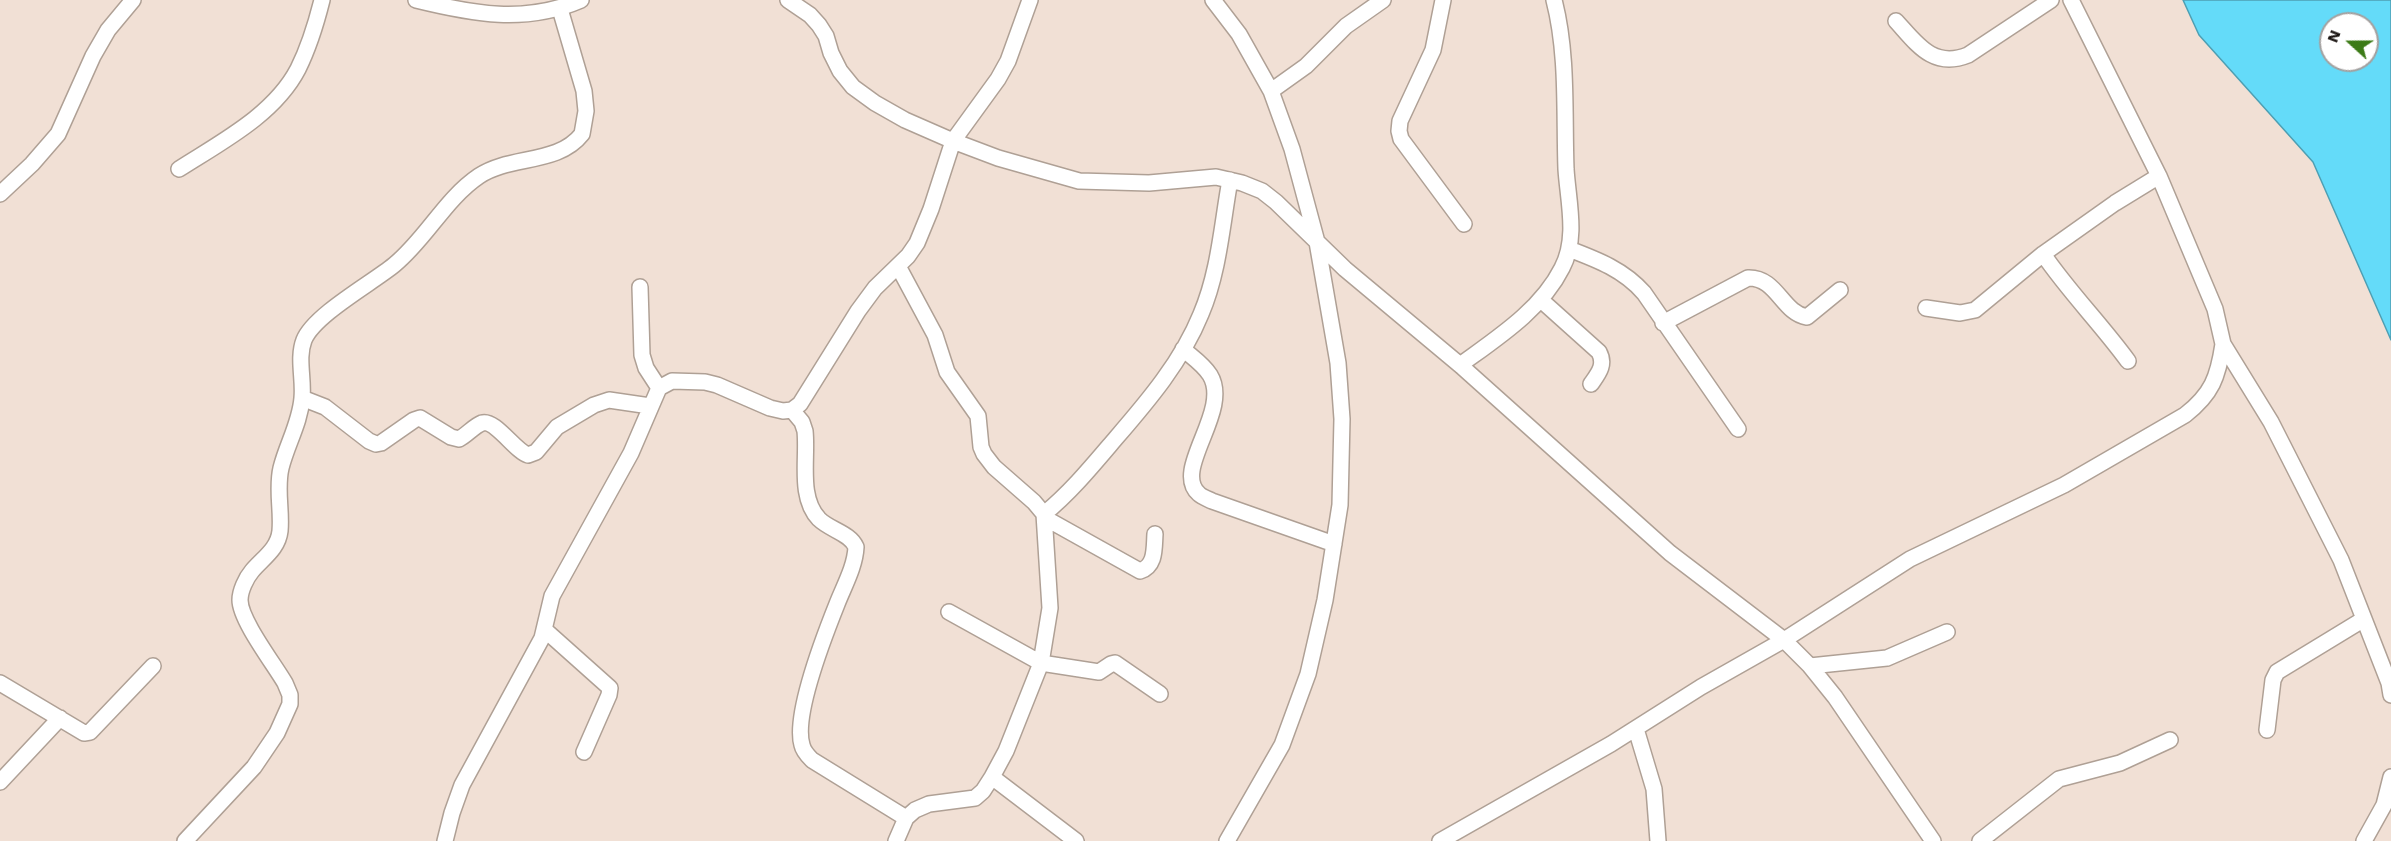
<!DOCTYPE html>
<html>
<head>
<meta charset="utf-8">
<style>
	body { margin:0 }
	#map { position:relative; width:2391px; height:841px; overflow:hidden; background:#f1e0d5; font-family:"Work Sans",sans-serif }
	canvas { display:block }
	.north { position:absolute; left:2319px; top:12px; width:60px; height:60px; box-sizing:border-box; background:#fff; border:2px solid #a3a09f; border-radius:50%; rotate:291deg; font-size:16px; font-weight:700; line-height:24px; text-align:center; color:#18120f }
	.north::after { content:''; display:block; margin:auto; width:21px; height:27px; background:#3c7b17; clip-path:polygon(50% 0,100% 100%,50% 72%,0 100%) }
</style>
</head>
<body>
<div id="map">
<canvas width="2391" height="841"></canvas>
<div class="north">N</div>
</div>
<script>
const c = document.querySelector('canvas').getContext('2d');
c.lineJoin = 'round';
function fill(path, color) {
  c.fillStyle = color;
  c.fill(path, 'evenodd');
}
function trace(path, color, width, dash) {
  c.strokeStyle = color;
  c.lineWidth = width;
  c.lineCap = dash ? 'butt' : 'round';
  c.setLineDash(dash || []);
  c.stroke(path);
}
const water = new Path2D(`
	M2183,0H2391V340L2313,162L2199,35ZM2331,24H2367V60H2331Z`);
fill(water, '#64dbf9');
trace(water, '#4d9fb3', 1.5);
const minor = new Path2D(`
	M416,0C473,14 525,24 581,0
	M788,0L810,15L819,25L826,36L831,53L840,71L853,87L875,103L905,120L953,141L998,158L1079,181L1149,183L1216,177L1242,183L1262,191L1276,202L1345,269L1460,365L1670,553L1784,640L1810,666L1835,697L1933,841
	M1213,0L1239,34L1271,91L1292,149L1317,242L1338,363L1342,419L1340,505L1325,600L1308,674L1282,745L1227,841
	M1443,0L1433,50L1400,121L1399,131L1401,139L1464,224
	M2071,0L2159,176L2215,309L2223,344L2271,422L2341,560L2389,683L2391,695
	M1896,21C1917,44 1933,69 1968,55L2051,0
	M1271,91L1306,66L1346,26L1383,0
	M179,169C221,142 274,115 298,69C309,47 316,24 322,0
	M0,194L32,164L58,134L93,56L108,30L133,0
	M1569,249C1598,260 1624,270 1644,293L1738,429
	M2043,254C2069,292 2101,324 2128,361
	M640,287L642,355L646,368L659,388
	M1541,300L1599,352C1606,365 1598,374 1591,384
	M1926,308L1960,313L1975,310L2043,254L2115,203L2159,176
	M1663,323L1748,278C1777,277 1782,313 1807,317L1840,290
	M1183,349C1192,357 1203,364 1210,375C1232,411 1171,470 1199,494C1202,497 1208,499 1212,501L1334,544
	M1460,365C1497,338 1541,310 1562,268C1578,238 1568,201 1566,169C1564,113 1568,54 1554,0
	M302,398L325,407L369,441L376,444L381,443L414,420L420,418L451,437L459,439C467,435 474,426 482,423C495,419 515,451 528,455L536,452L557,427L594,405L609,400L650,406
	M792,410L802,422L805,431C808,458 798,497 819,519C830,530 850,533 856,547C855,567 844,586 837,604C825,634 793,715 802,745C803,750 808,756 812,760L906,818
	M1044,514C1071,492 1093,465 1116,438C1148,401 1182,361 1201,314C1219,272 1222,224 1230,180
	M1045,518L1140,571C1156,566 1154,548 1155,534
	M949,612L1041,663L1099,672L1111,664L1115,663L1160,694
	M545,630L610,688L609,695L584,752
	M1810,666L1887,658L1947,632
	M0,683L84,733L90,732L153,666
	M1636,729L1654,789L1658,841
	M2267,730L2273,680L2277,672L2364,619
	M992,777L1076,841
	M0,782L60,718
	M185,841L254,767L277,733L290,704V695L285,683C274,664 240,620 240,600C240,591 246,578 252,571C263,558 278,549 280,531C282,510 276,489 281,468C287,444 300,423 302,398C304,379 297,358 304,340C314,315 372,283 394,265C426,239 445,199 479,176C510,155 558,165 582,134L586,111L584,91L560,9
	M445,841L452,813L462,785L542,638L552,596L631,453L659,388L672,381L705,382L717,385L770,408L783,411L792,410L800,404L858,311L875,288L908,256L917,243L931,209L953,141L998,79L1008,61L1030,0
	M896,841L906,818L915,810L929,804L975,798L983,791L992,777L1006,751L1041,663L1050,608L1044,514L1034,502L994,467L984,454L981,447L978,416L947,372L935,335L898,266
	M1440,841L1611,744L1701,687L1784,640L1910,559L2064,485L2185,415C2212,394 2218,377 2223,344
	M1980,841L2059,779L2120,763L2170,740
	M2364,841L2384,805L2391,777`);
trace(minor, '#afa095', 18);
trace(minor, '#fff', 15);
</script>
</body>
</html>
